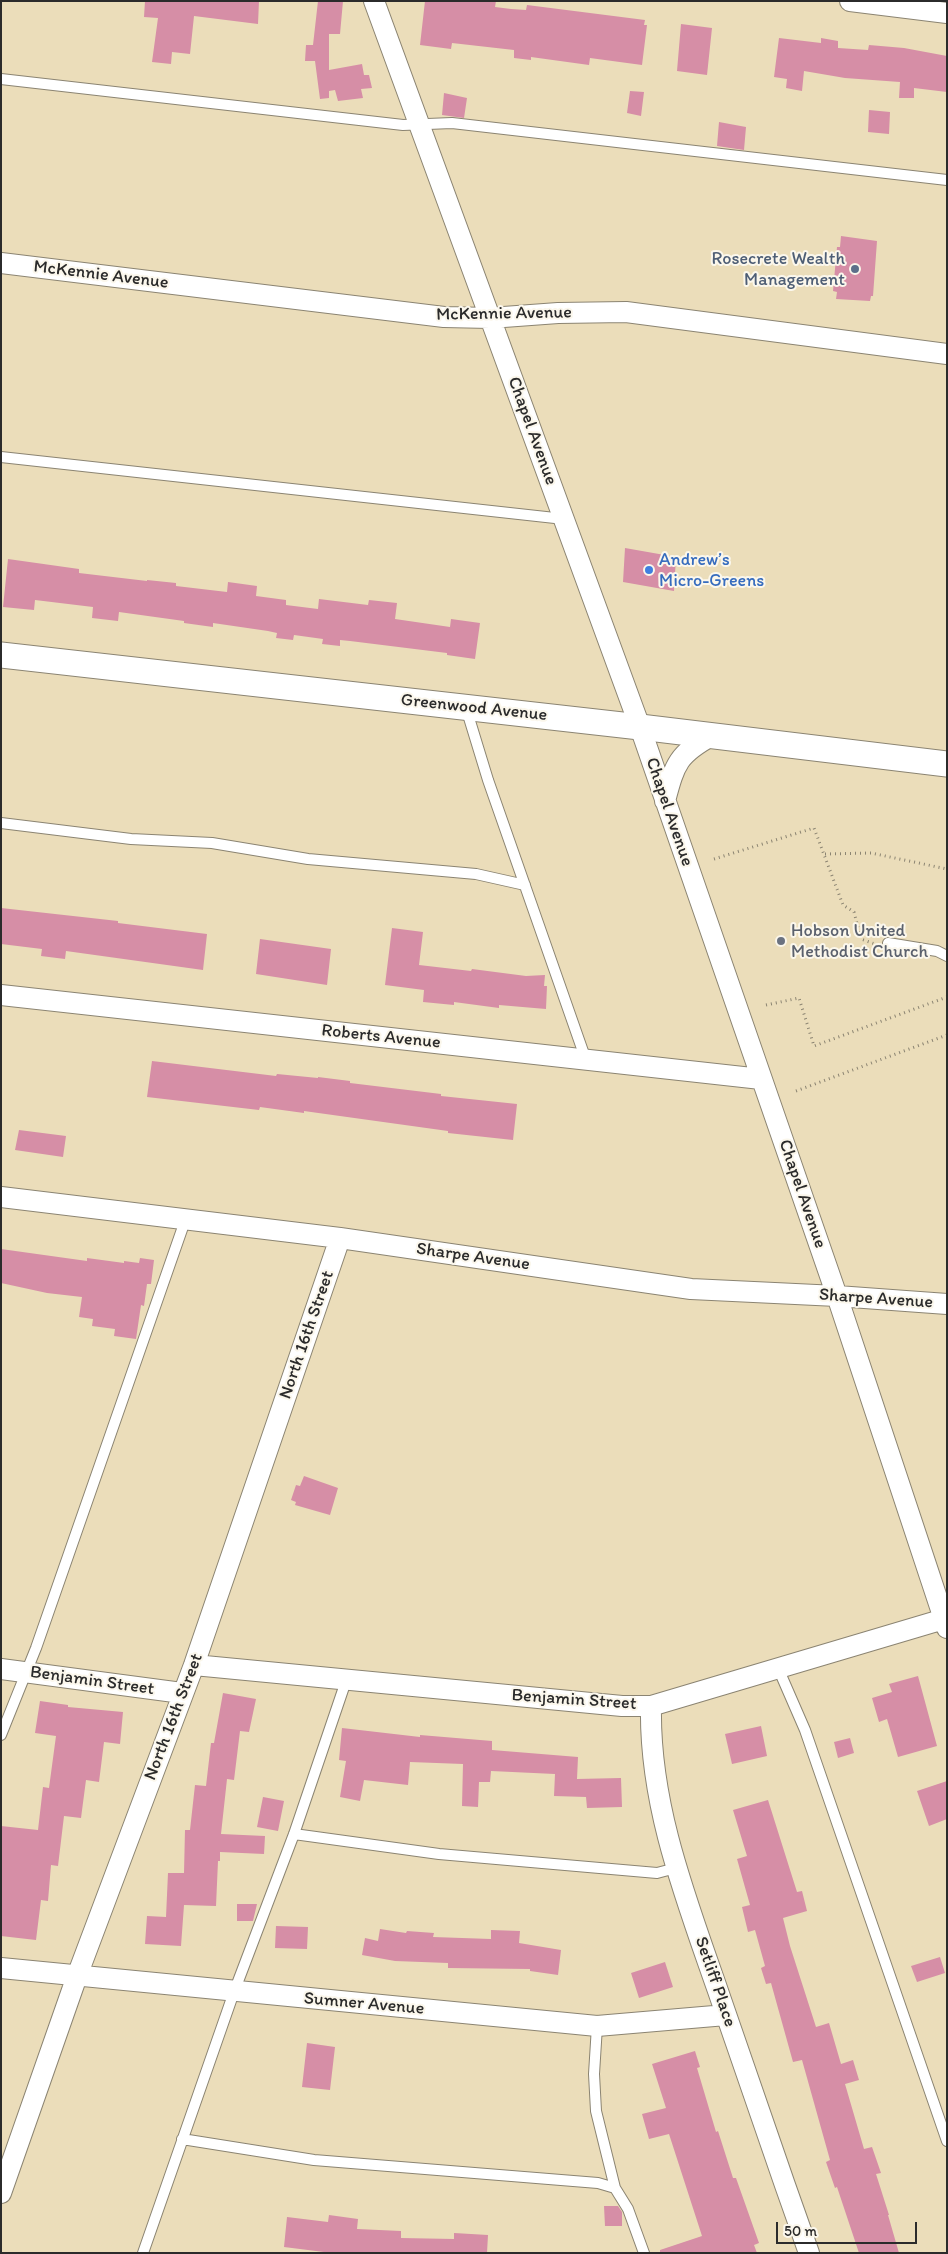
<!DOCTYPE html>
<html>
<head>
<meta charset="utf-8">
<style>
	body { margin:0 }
	#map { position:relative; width:948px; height:2254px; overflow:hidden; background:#ebddba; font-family:Itim,sans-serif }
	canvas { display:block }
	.frame { position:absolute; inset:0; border:2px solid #2b2b2b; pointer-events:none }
	.scale { position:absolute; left:776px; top:2222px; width:141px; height:22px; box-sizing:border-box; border:2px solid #2b2b2b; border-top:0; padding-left:6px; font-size:15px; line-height:18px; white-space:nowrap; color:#2b2b2b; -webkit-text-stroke:4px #fbf7ec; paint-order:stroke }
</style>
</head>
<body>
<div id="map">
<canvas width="948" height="2254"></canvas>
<div class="frame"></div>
<div class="scale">50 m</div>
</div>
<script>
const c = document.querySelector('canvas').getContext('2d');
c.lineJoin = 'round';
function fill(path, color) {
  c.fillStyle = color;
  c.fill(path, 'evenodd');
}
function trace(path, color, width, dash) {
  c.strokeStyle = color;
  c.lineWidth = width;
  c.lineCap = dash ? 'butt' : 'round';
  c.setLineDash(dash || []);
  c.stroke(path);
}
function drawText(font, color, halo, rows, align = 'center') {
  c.font = font + ' Itim,sans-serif';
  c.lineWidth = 4;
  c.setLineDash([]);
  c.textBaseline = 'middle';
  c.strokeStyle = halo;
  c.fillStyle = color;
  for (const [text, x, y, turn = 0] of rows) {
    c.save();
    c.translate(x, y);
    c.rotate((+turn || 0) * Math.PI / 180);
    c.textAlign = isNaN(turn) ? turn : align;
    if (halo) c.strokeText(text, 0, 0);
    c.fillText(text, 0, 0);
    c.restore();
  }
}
fill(new Path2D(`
	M145,1H259L258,24L194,16L190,54L172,52L171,64L152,62L158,18L144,17Z
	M318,1H343L340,34H329V70L362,64L364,75H369L372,88L361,89L363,98L338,101L335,90L329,91V98L320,99L315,61H305L306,45H313Z
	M425,1H496L495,7L511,9L526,10L527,5L645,20L644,25H647L642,65L590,58L589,65L531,57V60L514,58V50L452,43L451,49L420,45Z
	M681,24L712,28L707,75L677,71Z
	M779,38L821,43V38L838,41V48L868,50L869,45L904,48L947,56V92L914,88V98H899L900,82L845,78L804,71L802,91L786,88L787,79L774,77Z
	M630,91L644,92L641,116L627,113Z
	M444,93L467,98L464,118L442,115Z
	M869,110L890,112L889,134L868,132Z
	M719,122L746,127L744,150L717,146Z
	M841,236L877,241L873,296H871L870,301L836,299L837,292L833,291L837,247H840Z
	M625,548L676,557L674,591L623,582Z
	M8,559L79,569V573L147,581V580L176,583V586L227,592L228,582L257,586L256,596L286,600V605L318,609L319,599L368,605L369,600L397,603L395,619L450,627L451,619L480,623L475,659L447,655V653L350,641L340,640V646L322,644L323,639L294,635L293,640L276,638L277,633L268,631L213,623V627L184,623V621L119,612L118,621L92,618L93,607L35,600L34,610L3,607Z
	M1,908L118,921V923L207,934L203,970L66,951L65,959L41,956L42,949L1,944Z
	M392,928L423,932L419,965L471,971L472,969L526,976L545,975L544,986H547L546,1009L499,1005V1008L454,1002V1005L423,1002L424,990L385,985Z
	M260,939L331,949L327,985L256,974Z
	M152,1061L276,1076L277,1074L318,1078V1077L350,1081V1083L441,1094V1096L517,1104L513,1140L448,1133V1131L304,1111V1113L260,1107L259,1110L147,1097Z
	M19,1130L66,1136L63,1157L15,1150Z
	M1,1249L87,1261V1258L124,1263V1261L139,1263L140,1258L154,1260L151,1284H147L144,1306L141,1305L136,1339L114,1336L115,1329L92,1326L93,1319L79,1317L82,1297L47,1293L1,1283Z
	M304,1476L338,1488L330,1515L295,1505L296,1502L291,1500L296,1485L300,1486Z
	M918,1676L937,1746L898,1757L887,1719L879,1722L872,1698L892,1692L889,1684Z
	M223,1693L256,1699L249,1732L240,1731L234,1780L227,1779L221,1834L265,1836L264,1854L220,1852V1861H218L216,1906L184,1905L181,1946L145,1944L147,1916L166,1917L168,1873H184L185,1830H190L195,1785L206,1786L211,1743H214Z
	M40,1701L68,1705V1707L123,1712L120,1744L104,1742L99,1782L86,1780L81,1818L64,1816L58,1866L51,1865L48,1901L41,1900L36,1940L1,1936V1826L38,1830L43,1787L49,1788L56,1736L35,1733Z
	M761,1726L767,1756L732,1764L725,1734Z
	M342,1728L420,1737V1735L492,1741V1750L578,1757L577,1779L621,1778L622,1807L587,1808L586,1797L554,1796L555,1774L491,1771L490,1782H479L478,1807L462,1806L463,1764L410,1762L408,1785L364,1780L360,1801L340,1797L346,1761L339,1760Z
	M850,1738L854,1753L838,1758L834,1742Z
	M947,1781V1819L929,1826L917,1791Z
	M263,1797L284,1801L278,1831L257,1827Z
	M768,1800L797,1892L802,1891L807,1911L783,1918L790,1946L816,2027L829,2023L841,2064L853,2060L859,2080L845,2084L864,2149L872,2147L881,2173L876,2174L889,2215H888L899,2253H859L837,2187L835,2188L826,2162L830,2160L802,2060L793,2062L771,1983L766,1984L761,1968L765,1966L755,1930L748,1932L742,1907L750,1905L737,1859L747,1856L733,1810Z
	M237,1904H257L253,1921H237Z
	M276,1926L308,1927L307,1949L275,1948Z
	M380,1929L406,1933L407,1931L434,1933L433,1937L491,1939V1930L520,1931L519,1943L561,1950L558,1975L530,1971V1969L448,1968V1963L395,1961L362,1955L365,1938L378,1941Z
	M940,1957L945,1973L917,1982L911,1966Z
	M665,1962L673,1987L639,1998L631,1973Z
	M307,2043L335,2047L330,2090L302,2087Z
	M695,2051L700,2067L697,2068L716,2132L718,2131L733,2178H736L759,2243L754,2245L757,2253H660V2250L702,2236L669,2134L649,2139L642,2114L666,2108L652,2064Z
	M604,2206H618L622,2212V2226H605Z
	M329,2215L358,2219L357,2229L401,2231V2238L454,2239V2233L488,2235L487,2253H332L284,2247L287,2217L328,2222Z`), '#d68ea6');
const service = new Path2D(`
	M1,79L403,125L452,123L947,180
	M1,457L564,519
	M466,708L488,780L586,1060
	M1,823L131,839L212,843L308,859L476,874L525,885
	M888,943L937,951L947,956
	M778,1668L805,1730L947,2141
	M1,1735L36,1648L186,1218
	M294,1834L439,1854L657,1873L676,1868
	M597,2026L594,2074L596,2111L615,2188L628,2209L644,2253
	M182,2139L314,2160L598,2183L615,2188
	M143,2253L234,1992L294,1834L346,1681`);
const minor = new Path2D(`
	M374,1L640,727L837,1296L947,1628
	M850,1L947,13
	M1,263L444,317L490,318L558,313L626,312L947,354
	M665,801C675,763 678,754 713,735
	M1,995L761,1079
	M1,1197L340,1238L691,1289L837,1296L947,1304
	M194,1665L622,1706H651L944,1619
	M1,1669L182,1693
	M651,1706C649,1805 686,1899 718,1991C748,2079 778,2166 809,2253
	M1,1968L597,2026L726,2015
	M1,2193L77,1976L194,1665L340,1238`);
const tertiary = new Path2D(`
	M1,655L640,727L947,764`);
trace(service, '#8b8472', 12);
trace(minor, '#8b8472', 22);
trace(tertiary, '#8b8472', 27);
trace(new Path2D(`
	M825,854L871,853L947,869
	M714,859L814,828L843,905L854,912L861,939L875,944
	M766,1005L799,998L814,1046L947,997
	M796,1091L947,1035`), '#8b8472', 3, [1, 4]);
trace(service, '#fff', 10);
trace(minor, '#fff', 20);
trace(tertiary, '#fff', 25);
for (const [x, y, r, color] of [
	[855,269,5,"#5c6f8a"],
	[649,570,5,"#3f7fe0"],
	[781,941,5,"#6b7280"]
]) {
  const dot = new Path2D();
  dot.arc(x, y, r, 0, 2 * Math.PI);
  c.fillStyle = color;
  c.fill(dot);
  trace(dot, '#fbf7ec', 2);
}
drawText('18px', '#4e5e75', '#fbf7ec', [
	["Rosecrete Wealth",845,259],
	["Management",845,280]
], 'right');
drawText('18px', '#2b2b2b', '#fbf7ec', [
	["McKennie Avenue",101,275,7],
	["McKennie Avenue",504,314,-1],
	["Chapel Avenue",532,431,70],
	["Greenwood Avenue",474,708,6],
	["Chapel Avenue",669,812,71],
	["Roberts Avenue",381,1037,6],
	["Chapel Avenue",802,1194,71],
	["Sharpe Avenue",473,1257,8],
	["Sharpe Avenue",876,1299,4],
	["North 16th Street",307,1335,-71],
	["Benjamin Street",92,1681,8],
	["Benjamin Street",574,1700,4],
	["North 16th Street",174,1717,-69],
	["Setliff Place",715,1982,71],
	["Sumner Avenue",364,2004,5]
]);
drawText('18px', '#366cbe', '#fbf7ec', [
	["Andrew’s",659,560],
	["Micro-Greens",659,581]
], 'left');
drawText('18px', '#5b616d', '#fbf7ec', [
	["Hobson United",791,931],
	["Methodist Church",791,952]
], 'left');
</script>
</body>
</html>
